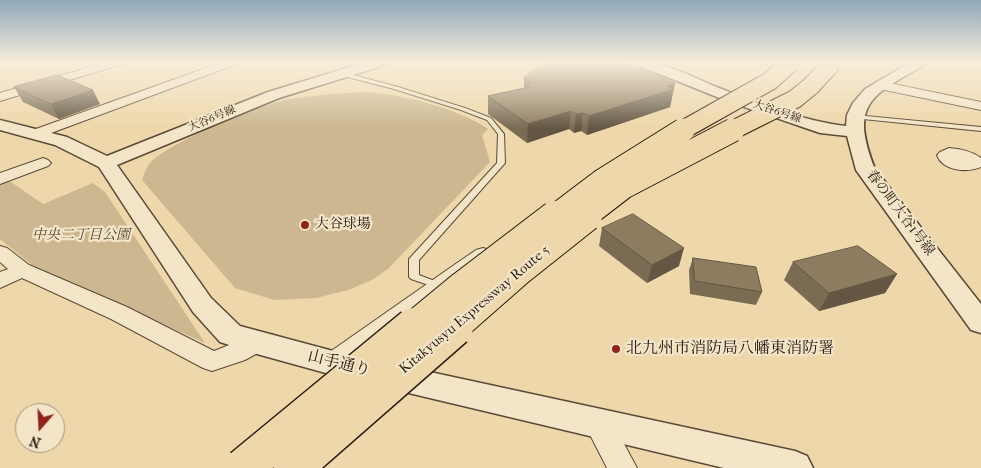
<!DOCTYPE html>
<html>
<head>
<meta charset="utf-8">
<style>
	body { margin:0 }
	#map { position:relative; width:981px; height:468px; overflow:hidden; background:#eed7aa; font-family:"IM FELL French Canon",serif }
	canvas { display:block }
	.north { position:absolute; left:15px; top:403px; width:50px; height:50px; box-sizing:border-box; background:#f4e5c8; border:1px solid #a2947e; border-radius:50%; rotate:199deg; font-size:14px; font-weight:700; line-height:20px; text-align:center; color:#271a10 }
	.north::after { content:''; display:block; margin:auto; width:18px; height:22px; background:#8f2418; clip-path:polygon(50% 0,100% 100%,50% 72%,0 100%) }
</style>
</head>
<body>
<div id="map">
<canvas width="981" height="468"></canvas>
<div class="north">N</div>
</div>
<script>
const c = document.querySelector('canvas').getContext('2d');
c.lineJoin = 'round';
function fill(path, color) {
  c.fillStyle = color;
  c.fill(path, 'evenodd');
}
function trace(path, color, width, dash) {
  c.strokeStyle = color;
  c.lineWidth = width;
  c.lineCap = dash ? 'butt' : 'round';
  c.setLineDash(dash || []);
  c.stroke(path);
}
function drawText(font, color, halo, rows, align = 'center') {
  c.font = font + ' "IM FELL French Canon","Noto Serif JP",serif';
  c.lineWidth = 4.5;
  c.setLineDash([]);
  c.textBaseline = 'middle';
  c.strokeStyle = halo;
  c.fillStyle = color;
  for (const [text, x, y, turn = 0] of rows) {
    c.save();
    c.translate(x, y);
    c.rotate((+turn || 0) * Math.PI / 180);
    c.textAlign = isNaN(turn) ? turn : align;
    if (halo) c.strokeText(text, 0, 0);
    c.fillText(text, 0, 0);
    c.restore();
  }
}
fill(new Path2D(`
	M369,92C404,95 460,109 488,129L482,135L490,162L388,269L372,280L348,290L316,298L274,300L235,288L142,180C144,175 146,167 150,163C170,142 255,107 285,100C312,95 341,93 369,92Z
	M8,180L43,204L93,183L105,192L205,343L32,265L0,239V183Z`), '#ccb790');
const service = new Path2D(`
	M338,71L398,87L465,108L491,118L504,134L505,163L419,260V275L440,283L442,285L440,287L437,288L411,279L409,277V259L497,163L498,134L487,120L461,110L394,89L336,74L335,73Z
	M855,115L981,127V131L853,118L852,117Z`);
const minor = new Path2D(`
	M104,63H121L119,65L0,101V93Z
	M220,63H236L234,65L43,136H33L31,133L33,130Z
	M879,81L981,102V110L875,88L873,85Z
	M949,148C960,149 972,151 981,158V167C968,173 942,171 937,155L940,152Z
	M43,158L48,160L51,163L48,166L0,184V173Z
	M0,246L7,248L29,265L127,307L214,351L257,334L265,337L269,343L265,349L245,360L212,371L203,368L111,319L22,278L0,288V272L8,269L0,262Z
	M483,248L490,250L493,254L490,258L342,370L333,373L324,370L321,363L324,356L457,263L476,250Z
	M598,411L608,414L637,468H607L584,423L588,414Z`);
const tertiary = new Path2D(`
	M363,63H384L382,66L279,98L117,165L211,298L240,326L333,351L795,451L807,456L813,468H724L333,375L257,354L220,342L193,312L99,167L55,145L0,130V120L67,137L107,156L268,92Z
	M638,63C664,61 690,76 714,86C752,101 806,122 846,126L847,115L853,103L865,89L909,63H924L923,66C869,96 850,105 875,169L981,304V333L971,330L856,170L847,136L820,133L727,101L640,66Z`);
trace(service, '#594936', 2);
trace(minor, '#594936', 2);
trace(tertiary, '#594936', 3);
fill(service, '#f4e5c8');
fill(minor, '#f4e5c8');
fill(tertiary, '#f4e5c8');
const motorwayBridgeFar3 = new Path2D(`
	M681,131L770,81L790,63
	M731,131L795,99L811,86L832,63`);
const motorwayBridgeFar2 = new Path2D(`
	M554,217L603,180L683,130
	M585,217L624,187L733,130`);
const motorwayBridgeFar1 = new Path2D(`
	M412,328L458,290L555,216
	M453,328L519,270L587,216`);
const motorwayBridge = new Path2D(`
	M243,468L414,327
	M293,468L454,327`);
trace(motorwayBridgeFar3, '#271a10', 20, []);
trace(motorwayBridgeFar2, '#271a10', 25, []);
trace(motorwayBridgeFar1, '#271a10', 32, []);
trace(motorwayBridge, '#271a10', 41, []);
trace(motorwayBridgeFar3, '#eed7aa', 18);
trace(motorwayBridgeFar2, '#eed7aa', 23);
trace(motorwayBridgeFar1, '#eed7aa', 30);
trace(motorwayBridge, '#eed7aa', 38);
fill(new Path2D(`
	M582,64L675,83L670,107L587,135L581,131L574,133L569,129L527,143L488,114V96L524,88V78Z
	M14,87L100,104L59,119L23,102Z
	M602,228L679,266L647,283L599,246Z
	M693,258L762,292L756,305L690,294L689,270Z
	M793,262L897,274L885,293L819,311L784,280Z`), '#7a6b53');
fill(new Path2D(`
	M675,83L670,107L587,135L589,116Z
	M93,90L100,104L59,119L51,104Z
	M571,111L569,129L527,143L528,124Z
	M583,113L581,131L574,133L576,114Z
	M684,248L679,266L647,283L652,265Z
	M897,274L885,293L819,311L829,293Z`), '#635743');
const building = new Path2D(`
	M542,63H580L582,64L587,63H628L675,83L667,86L674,89L589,116L583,113L576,114L571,111L528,124L488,96L529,87L525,85L532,83L524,78Z
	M57,75L93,90L51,104L14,87Z
	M633,214L684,248L652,265L602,228Z
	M858,246L897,274L829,293L793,262Z
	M693,258L756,267L762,292L695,281Z`);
fill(building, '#8e7c60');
trace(building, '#635743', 1);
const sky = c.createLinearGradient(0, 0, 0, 128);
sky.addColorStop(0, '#8fa8ba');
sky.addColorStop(0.49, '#f7edd9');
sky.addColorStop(1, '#f7edd900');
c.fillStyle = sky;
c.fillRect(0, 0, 981, 128);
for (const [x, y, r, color] of [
	[305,225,5,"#8f2418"],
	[616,349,5,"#8f2418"]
]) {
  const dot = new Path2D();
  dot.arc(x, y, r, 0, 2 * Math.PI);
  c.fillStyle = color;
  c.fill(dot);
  trace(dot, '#f4e5c8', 2);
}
drawText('11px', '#271a10', '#f4e5c8', [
	["大谷6号線",777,112,18],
	["大谷6号線",212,119,-23]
]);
drawText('14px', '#271a10', '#f4e5c8', [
	["春の町大谷1号線",900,213,53],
	["Kitakyusyu Expressway Route 5",475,310,-40]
]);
drawText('14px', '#271a10', '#f4e5c8', [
	["大谷球場",315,225]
], 'left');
drawText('italic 14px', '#594936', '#f4e5c8', [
	["中央二丁目公園",81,236]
]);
drawText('16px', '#271a10', '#f4e5c8', [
	["北九州市消防局八幡東消防署",626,349]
], 'left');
drawText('16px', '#271a10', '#f4e5c8', [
	["山手通り",339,364,14]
]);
</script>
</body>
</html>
